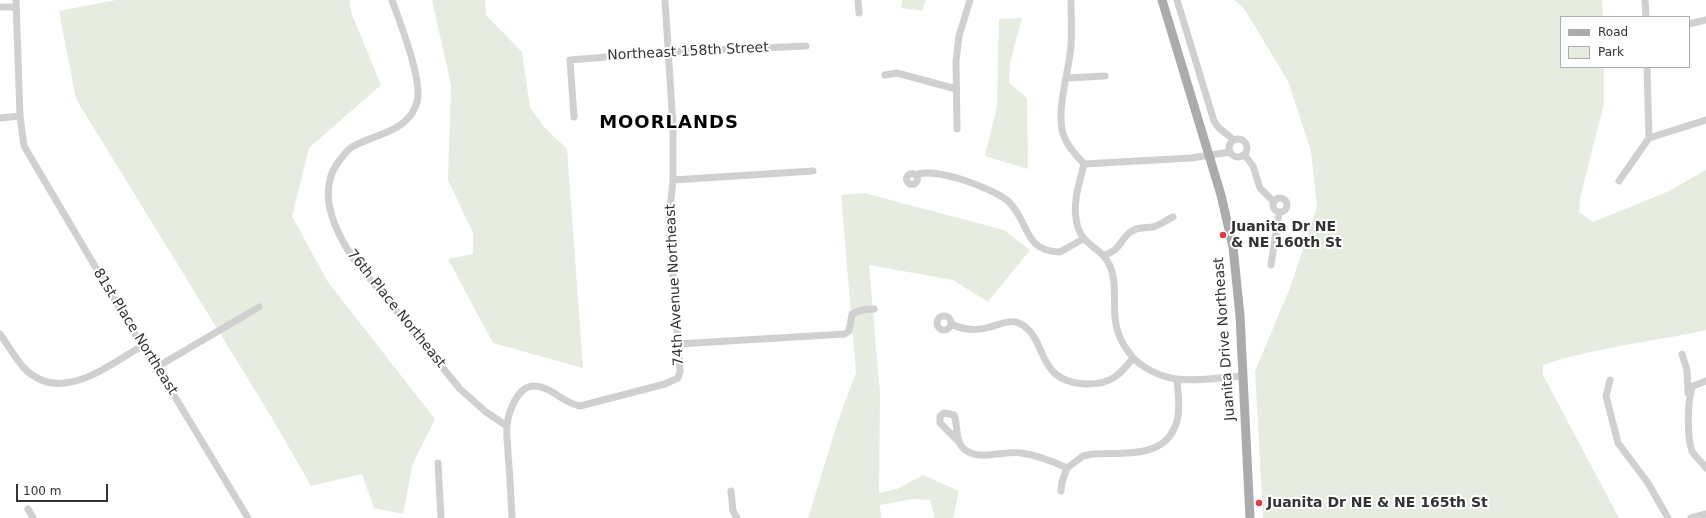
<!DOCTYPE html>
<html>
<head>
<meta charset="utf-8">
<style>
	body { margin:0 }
	#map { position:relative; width:1706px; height:518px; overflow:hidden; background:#fff; font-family:"DejaVu Sans",sans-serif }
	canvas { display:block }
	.legend { position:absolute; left:1560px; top:16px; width:130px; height:52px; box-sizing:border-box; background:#fff; border:1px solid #adadad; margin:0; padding:5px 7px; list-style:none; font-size:12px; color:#333 }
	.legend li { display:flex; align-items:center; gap:8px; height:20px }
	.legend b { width:20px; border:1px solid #adadad }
	.scale { position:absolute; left:16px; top:484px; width:92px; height:18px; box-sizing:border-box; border:2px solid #333; border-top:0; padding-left:5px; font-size:12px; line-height:14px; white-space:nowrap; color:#333; -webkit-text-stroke:3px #fff; paint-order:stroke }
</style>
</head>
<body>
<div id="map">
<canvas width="1706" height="518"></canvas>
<ul class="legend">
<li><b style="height:5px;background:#ababab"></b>Road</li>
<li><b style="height:11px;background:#e6ecdf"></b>Park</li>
</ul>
<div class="scale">100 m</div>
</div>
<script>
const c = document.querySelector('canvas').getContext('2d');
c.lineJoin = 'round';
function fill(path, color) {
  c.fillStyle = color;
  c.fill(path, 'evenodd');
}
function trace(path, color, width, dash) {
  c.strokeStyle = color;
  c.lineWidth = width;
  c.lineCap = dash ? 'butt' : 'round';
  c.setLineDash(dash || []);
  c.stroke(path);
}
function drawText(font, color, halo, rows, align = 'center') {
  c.font = font + ' "DejaVu Sans",sans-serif';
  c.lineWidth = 4;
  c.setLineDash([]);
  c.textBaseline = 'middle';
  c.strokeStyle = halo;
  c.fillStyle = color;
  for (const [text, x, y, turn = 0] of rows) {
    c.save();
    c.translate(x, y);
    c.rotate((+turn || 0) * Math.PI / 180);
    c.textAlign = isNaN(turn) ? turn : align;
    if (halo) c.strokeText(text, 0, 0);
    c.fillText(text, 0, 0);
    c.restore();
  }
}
fill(new Path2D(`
	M116,0H350L351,12L381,85L309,148L292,216L328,282L435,419L413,463L403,514L374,508L362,474L311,486L272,418L76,99L59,11Z
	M432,0H485L486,15L522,52L530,107L544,127L567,149L583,368L493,343L448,259L473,254V233L448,180L451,85Z
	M902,0H926L922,11L901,8Z
	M1235,0H1602L1603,17H1561V67H1604V104L1580,198L1579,212L1593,222L1667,192L1706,170V330C1652,342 1596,347 1543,365V375L1619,518H1263L1255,371L1290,288L1317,207L1311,151L1288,81L1245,10Z
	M1022,18L1010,63L1009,83L1027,98L1028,169L985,156L997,106L999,19Z
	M864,193L1004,230L1030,250L988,302L953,280L869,265L880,393L879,493L897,489L923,475L959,491L953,518H935L930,500L914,499L880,505L881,518H808L840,415L856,373L841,195Z`), '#e6ecdf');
trace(new Path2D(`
	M16,0L20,116L24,146L142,346L157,367L248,518
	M392,0C400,23 423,80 417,102C409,132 374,134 352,147C347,150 343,156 339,161C316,191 335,231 353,258L460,389L486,412L507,426
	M858,0L859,13
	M1071,0C1071,15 1072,31 1071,46C1069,72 1056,109 1063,134C1067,146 1076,155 1084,164C1080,181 1073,201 1076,218C1079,247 1100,244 1110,266C1119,287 1110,313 1119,335C1122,344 1128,351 1133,358
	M1177,0L1214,121L1219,128L1234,140
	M1645,0L1646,17
	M0,7H16
	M1689,24L1706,20
	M1647,67L1649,138
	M885,75L897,73L956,89
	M1067,78L1105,76
	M574,117L570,60L668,52L806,46
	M0,118L20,116
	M957,129L956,61L959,36L970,0
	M1229 148a9 9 0 1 1 18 0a9 9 0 1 1-18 0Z
	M1244,154L1253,166L1260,188L1274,202
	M1084,164L1191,158L1230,152
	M906.5 179a5.5 5.5 0 1 1 11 0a5.5 5.5 0 1 1-11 0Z
	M916,175C933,166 996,189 1009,202C1030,223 1023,251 1060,252L1083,239
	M673,180L813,171
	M1619,181L1649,138L1706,120
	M1273 205a7 7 0 1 1 14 0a7 7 0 1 1-14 0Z
	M1104,255C1121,251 1120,238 1132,231C1138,227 1146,228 1153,227C1160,225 1166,220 1173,217
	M1271,265L1279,212
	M937 323a7 7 0 1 1 14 0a7 7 0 1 1-14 0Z
	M951,324C963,330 977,331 990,327C998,325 1008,320 1016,322C1050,333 1031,383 1088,384C1111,384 1120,375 1133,358C1167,389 1201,379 1242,376
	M0,334C8,345 15,358 23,367C60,406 107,366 142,346
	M678,344L845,334L849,331L852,314L862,310L874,309
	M1682,354L1687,370L1688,393
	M157,367L259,307
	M1610,380L1606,396L1618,443L1648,483L1668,518
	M1706,381L1693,386C1687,398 1687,438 1692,451C1695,457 1702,462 1706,468
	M959,442L940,423V416L944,413L954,415C958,424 955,439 962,447C976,463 1003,450 1021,453C1038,455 1052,461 1067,468L1083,456L1092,454C1126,452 1169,460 1178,417C1180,405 1178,392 1177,380
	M438,463L441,518
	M731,491L733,511L737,518
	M1061,491L1062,482L1067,468
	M28,509L33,518
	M512,518C511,497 510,475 508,454C508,445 506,435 507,426C508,413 517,387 533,386C552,386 562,403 580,406L665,384L678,378L680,372L669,220L673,180V127L665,0
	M1691,518L1706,514`), '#d0d0d0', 7);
trace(new Path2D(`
	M1162,0L1221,195L1233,247L1240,316L1250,518`), '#ababab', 9);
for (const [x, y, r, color] of [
	[1223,235,4,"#e63946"],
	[1259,503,4,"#e63946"]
]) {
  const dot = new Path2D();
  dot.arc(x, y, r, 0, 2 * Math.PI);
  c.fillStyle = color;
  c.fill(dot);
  trace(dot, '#fff', 1.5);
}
drawText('14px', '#333', '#fff', [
	["Northeast 158th Street",688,52,-3],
	["74th Avenue Northeast",675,285,-93],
	["76th Place Northeast",396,309,51],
	["81st Place Northeast",135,332,58],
	["Juanita Drive Northeast",1225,339,-94]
]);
drawText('bold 14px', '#333', '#fff', [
	["Juanita Dr NE",1231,227],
	["& NE 160th St",1231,243],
	["Juanita Dr NE & NE 165th St",1267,503]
], 'left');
c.letterSpacing = '1px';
drawText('bold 18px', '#000', '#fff', [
	["MOORLANDS",669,123]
]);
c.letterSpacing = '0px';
</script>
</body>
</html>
